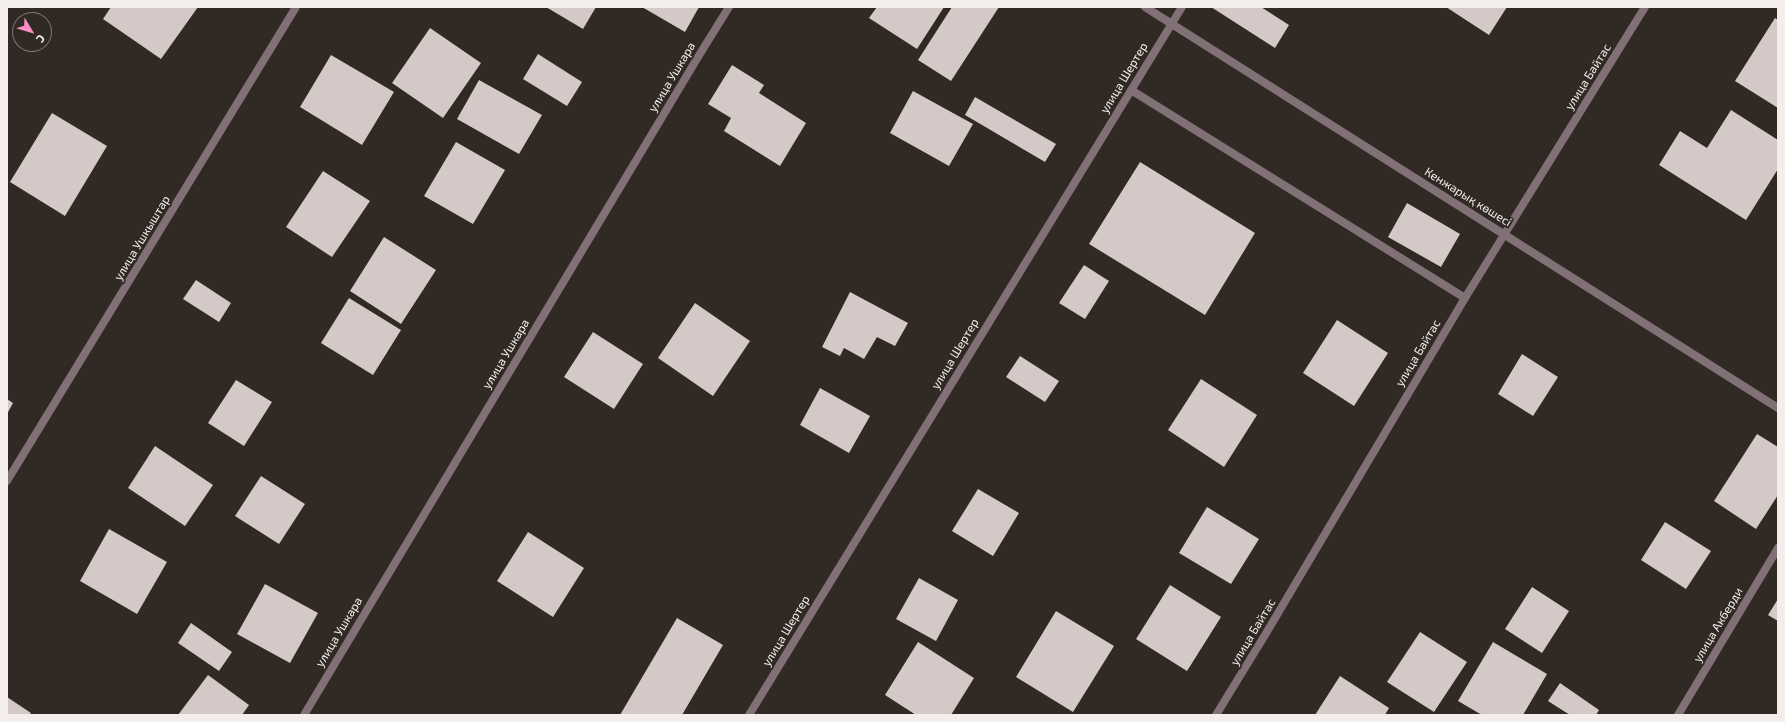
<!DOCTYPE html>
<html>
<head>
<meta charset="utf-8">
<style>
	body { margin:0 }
	#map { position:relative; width:1785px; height:722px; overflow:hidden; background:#302924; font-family:"Exo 2",sans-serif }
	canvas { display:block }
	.frame { position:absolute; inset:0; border:8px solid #f3eeeb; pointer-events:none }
	.north { position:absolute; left:12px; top:12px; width:40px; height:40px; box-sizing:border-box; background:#302924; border:1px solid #7e7874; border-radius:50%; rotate:128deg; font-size:11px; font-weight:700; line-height:16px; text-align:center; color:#f3eeeb }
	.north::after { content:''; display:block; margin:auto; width:14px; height:18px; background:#fb8fc5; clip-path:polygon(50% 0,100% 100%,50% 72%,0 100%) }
</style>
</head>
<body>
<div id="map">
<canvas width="1785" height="722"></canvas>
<div class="frame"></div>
<div class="north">С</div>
</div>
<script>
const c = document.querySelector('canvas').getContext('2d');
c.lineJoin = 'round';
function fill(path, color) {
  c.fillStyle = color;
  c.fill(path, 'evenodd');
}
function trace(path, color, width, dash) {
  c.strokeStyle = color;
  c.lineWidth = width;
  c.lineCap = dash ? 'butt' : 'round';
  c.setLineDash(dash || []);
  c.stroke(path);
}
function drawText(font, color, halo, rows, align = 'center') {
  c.font = font + ' "Exo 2",sans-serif';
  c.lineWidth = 4;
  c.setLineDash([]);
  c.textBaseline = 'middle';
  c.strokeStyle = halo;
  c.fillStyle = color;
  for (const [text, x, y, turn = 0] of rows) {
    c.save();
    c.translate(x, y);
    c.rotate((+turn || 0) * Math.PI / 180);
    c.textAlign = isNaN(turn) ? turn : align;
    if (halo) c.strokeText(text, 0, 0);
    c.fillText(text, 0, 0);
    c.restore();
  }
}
fill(new Path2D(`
	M111,7H198L161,59L103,19Z
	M546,7H596L583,29Z
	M642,7H699L685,32Z
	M877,7H944L917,49L869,18Z
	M952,7H999L951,81L918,60Z
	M1211,7H1261L1289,25L1275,48Z
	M1446,7H1507L1489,35Z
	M1775,18L1778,20V108L1735,81Z
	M430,28L481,63L443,118L392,83Z
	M538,54L582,82L567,106L523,79Z
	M331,55L394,92L362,145L300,107Z
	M732,65L764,85L759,93L806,123L780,166L724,131L731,118L708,104Z
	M479,80L542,115L519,154L457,119Z
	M913,91L973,124L949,166L890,133Z
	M975,97L1056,144L1045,162L965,115Z
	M1731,110L1778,140V169L1746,220L1659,165L1680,131L1707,148Z
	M52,113L107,146L65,216L10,182Z
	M456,142L505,170L473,224L424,196Z
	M1140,162L1255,233L1205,315L1089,244Z
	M323,171L370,201L332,257L286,227Z
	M1407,203L1460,234L1441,267L1388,237Z
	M384,237L436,270L401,324L350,291Z
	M1084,265L1109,281L1085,319L1059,303Z
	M196,280L231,303L219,322L183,299Z
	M850,292L908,323L895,346L877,337L864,359L844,348L840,356L822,347Z
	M349,298L401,330L373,375L321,343Z
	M695,303L750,341L713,396L658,358Z
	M1337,320L1388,353L1354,406L1303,373Z
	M593,332L643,364L614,409L564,377Z
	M1522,354L1558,377L1533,416L1498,394Z
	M1020,356L1059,381L1045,402L1006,377Z
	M1201,379L1257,415L1224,467L1168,430Z
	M236,380L272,402L244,446L208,423Z
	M820,388L870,416L849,453L800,425Z
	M7,399L13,403L7,414Z
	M1757,434L1778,447V495L1756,529L1714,501Z
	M155,446L213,485L185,526L128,488Z
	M261,476L305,504L279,544L235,516Z
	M978,489L1019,513L993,556L952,531Z
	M1207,507L1259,539L1231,584L1179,553Z
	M1665,522L1711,551L1686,589L1641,560Z
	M109,529L167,562L137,614L80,581Z
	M528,532L584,568L553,617L497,581Z
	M919,578L958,600L936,641L896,619Z
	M265,584L318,613L290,663L237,634Z
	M1170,585L1221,617L1187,671L1136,639Z
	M1532,587L1569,611L1542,653L1505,629Z
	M1778,599V621L1768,615Z
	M1056,611L1114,646L1073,712L1016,677Z
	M677,618L723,645L682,715H620Z
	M191,623L232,652L219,671L178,643Z
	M1420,632L1467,662L1434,712L1387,682Z
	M918,642L974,678L951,715H916L885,695Z
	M1493,642L1547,674L1523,715H1482L1458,701Z
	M208,675L249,705L242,715H178Z
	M1340,676L1389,708L1385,715H1315Z
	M1560,683L1599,710L1596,715H1570L1548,701Z
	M7,697L31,713L29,715H7Z`), '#d5c9c7');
trace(new Path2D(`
	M1131,90L1465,298`), '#817075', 8);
trace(new Path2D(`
	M1145,7L1778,408
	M7,481L296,7
	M304,715L698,57L729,7
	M749,715L1182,7
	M1216,715L1265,635L1465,298L1645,7
	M1678,715L1778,548`), '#817075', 8);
drawText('12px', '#f3eeeb', '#302924', [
	["улица Ушкара",672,77,-59],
	["улица Байтас",1588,77,-58],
	["улица Шертер",1124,78,-59],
	["Кенжарық көшесі",1468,197,32],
	["улица Ушкыштар",142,238,-59],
	["улица Байтас",1418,353,-59],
	["улица Ушкара",506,354,-59],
	["улица Шертер",955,354,-59],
	["улица Акберди",1718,625,-59],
	["улица Шертер",786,631,-59],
	["улица Ушкара",339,632,-59],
	["улица Байтас",1253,632,-59]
]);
</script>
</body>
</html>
